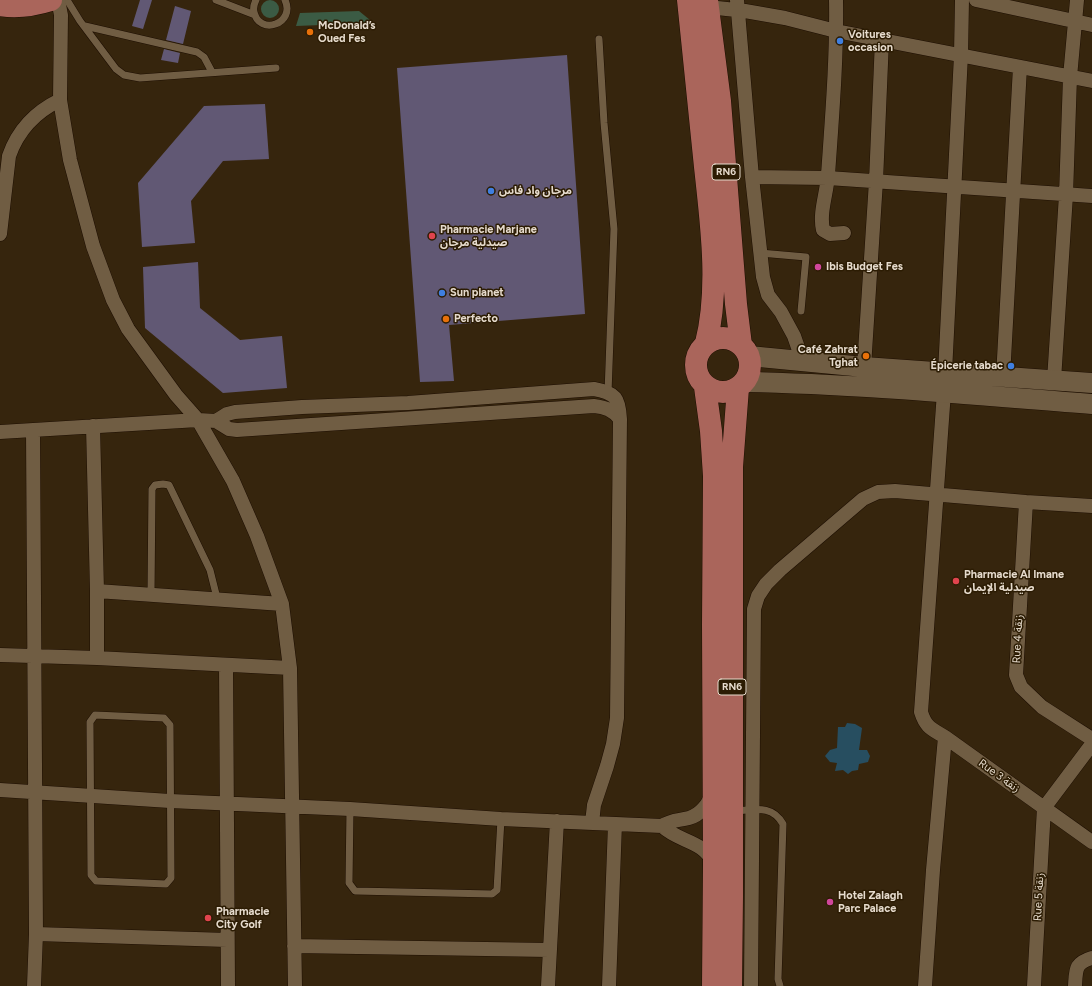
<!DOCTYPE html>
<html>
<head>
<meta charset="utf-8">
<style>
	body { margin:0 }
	canvas { display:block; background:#36250d }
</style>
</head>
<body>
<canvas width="1092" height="986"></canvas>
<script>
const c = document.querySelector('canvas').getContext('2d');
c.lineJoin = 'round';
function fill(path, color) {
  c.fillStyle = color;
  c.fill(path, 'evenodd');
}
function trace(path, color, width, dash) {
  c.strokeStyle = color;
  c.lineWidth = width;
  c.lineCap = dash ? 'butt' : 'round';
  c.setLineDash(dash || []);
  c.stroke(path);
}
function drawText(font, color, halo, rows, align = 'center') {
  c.font = font + ' Figtree,"Noto Sans Arabic",sans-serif';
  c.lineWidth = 3;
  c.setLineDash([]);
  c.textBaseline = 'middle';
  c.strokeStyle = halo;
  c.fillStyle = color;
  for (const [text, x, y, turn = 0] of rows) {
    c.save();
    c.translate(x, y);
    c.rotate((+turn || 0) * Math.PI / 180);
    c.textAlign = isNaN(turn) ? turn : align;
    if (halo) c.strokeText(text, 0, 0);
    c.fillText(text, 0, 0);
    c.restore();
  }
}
fill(new Path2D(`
	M261 9a9 9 0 1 1 18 0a9 9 0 1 1-18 0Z
	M359,11L370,20V23L296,26L300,13Z`), '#3b5b44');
fill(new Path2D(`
	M847,723L855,724L862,728L859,750H867L870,756L868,762L859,764L858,770L852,771L848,774L843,770L835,771L837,763L830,762L825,756L830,750L837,748L838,727H845Z`), '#274e60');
fill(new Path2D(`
	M140,0H152L143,29L132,26Z
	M175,6L191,11L183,44L166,40Z
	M164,49L180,53L178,63L161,60Z
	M567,55L585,314L449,325L454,381L420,382L397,68Z
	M265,104L269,159L223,161L191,201L195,243L142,247L138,183L204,106Z
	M198,262L200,308L240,340L282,336L287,388L223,393L145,328L143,267Z`), '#615874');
const lane = new Path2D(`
	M67,0L80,21L116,69L124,75L140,78L276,68
	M216,0L255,15
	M256,0C254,4 253,8 254,12C259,36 296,24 285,0
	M85,26L197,52L204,57L212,72
	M599,39L604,123L614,229L608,393
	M760,253L806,257L801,311
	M151,594L152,489L155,485L163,484L169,485L210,570L217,598
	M95,715L164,718L170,725L171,878L166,884L96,881L91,875L90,722Z
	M350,809L349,883L355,891L492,894L497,890L501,819
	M734,811C754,810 772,804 783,824L778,979L780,986`);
const street = new Path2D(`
	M58,0L61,15L60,100L70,160L93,246L113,300L128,329L176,395L198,420L216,421L229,429L237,430L594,406C605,407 613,410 620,419
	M737,0L752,177L763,277L768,295L781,312L794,336L803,362
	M836,0C837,58 832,117 828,175C827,193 819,212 823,230L830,234L844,233
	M962,0L961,55L944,392L921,712C926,728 932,729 945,737L1092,842
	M976,0L1092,25
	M708,7L745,11L785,18L836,31L1092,81
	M752,177L828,178L1092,196
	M0,234L9,156C18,130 35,112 60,100
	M864,367L876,181L882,40
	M1003,377L1020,67
	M1054,380L1066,195L1070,77L1077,0
	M216,421L227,414L235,412L302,407L408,403L594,389C616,393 619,398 620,419L617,718L613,744L607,766L594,805L592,823
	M93,426L97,591V658
	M33,430L36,934L34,986
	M0,432L198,420L233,481L257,536L282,604L290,668L295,986
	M1026,502L1016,675L1021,687L1042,707L1092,739
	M97,591L282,604
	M0,655L97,658L290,668
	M226,665L228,986
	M0,790L170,801L350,809L501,819L662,826C673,819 678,821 689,818C700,815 709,804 712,793
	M662,826C680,843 701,839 714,863
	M36,934L227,940
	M294,946L549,950
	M548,986L557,821
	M609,986L615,824
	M751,986L754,609L758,596L766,584L780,570L863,499L878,492L895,491L1026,502L1092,506
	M925,986L933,870L945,737
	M1034,986L1044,808L1092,744
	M1075,986C1076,969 1075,963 1092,958`);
const secondary = new Path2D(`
	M749,356L864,367L1092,383
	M744,382C860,384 976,395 1092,404`);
const primary = new Path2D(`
	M688,0C694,56 699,111 705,167C711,223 720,288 706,343
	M707,0L720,101L736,304L741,345
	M0,5C17,8 35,5 51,0
	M696 365a27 27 0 1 1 54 0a27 27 0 1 1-54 0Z
	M705,387L711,431L714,476L713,624L714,864L713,986
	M731,986L732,896V467L738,388`);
trace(lane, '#1d0e00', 8);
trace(street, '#1d0e00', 15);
trace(secondary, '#1d0e00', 21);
trace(primary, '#1d0e00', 23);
trace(lane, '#705d43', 7);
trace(street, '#705d43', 14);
trace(secondary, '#705d43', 20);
trace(primary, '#aa655b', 22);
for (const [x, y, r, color] of [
	[310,32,4,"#e8710a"],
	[840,41,4,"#3f7fe0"],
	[491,191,4,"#3f7fe0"],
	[432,236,4,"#e0444e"],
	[818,267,4,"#d1479c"],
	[442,293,4,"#3f7fe0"],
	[446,319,4,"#e8710a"],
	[866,356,4,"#e8710a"],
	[1011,366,4,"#3f7fe0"],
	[956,581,4,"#e0444e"],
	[830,902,4,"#d1479c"],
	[208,918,4,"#e0444e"]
]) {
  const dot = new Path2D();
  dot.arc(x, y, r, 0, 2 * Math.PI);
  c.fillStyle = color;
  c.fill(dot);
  trace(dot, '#2c1c03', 1.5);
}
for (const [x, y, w] of [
	[726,172,28],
	[732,687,28]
]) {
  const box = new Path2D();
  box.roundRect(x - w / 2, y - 8, w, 16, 3);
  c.fillStyle = '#2c1c03';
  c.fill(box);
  trace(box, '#e6dbcd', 1);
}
drawText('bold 10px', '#e6dbcd', null, [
	["RN6",726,172],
	["RN6",732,687]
]);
drawText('bold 11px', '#e6dbcd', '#2c1c03', [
	["McDonald’s",318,26],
	["Oued Fes",318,39],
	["Voitures",848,35],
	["occasion",848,48],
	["مرجان واد فاس",499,191],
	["Pharmacie Marjane",440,230],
	["صيدلية مرجان",440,243],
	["Ibis Budget Fes",826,267],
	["Sun planet",450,293],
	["Perfecto",454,319],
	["Café Zahrat",858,350,"right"],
	["Tghat",858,363,"right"],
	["Épicerie tabac",1003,366,"right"],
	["Pharmacie Al Imane",964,575],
	["صيدلية الإيمان",964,588],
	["Hotel Zalagh",838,896],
	["Parc Palace",838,909],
	["Pharmacie",216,912],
	["City Golf",216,925]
], 'left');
drawText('11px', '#e6dbcd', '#2c1c03', [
	["Rue 4 زنقة",1018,639,-87],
	["Rue 3 زنقة",999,776,36],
	["Rue 5 زنقة",1039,897,-87]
]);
</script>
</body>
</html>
